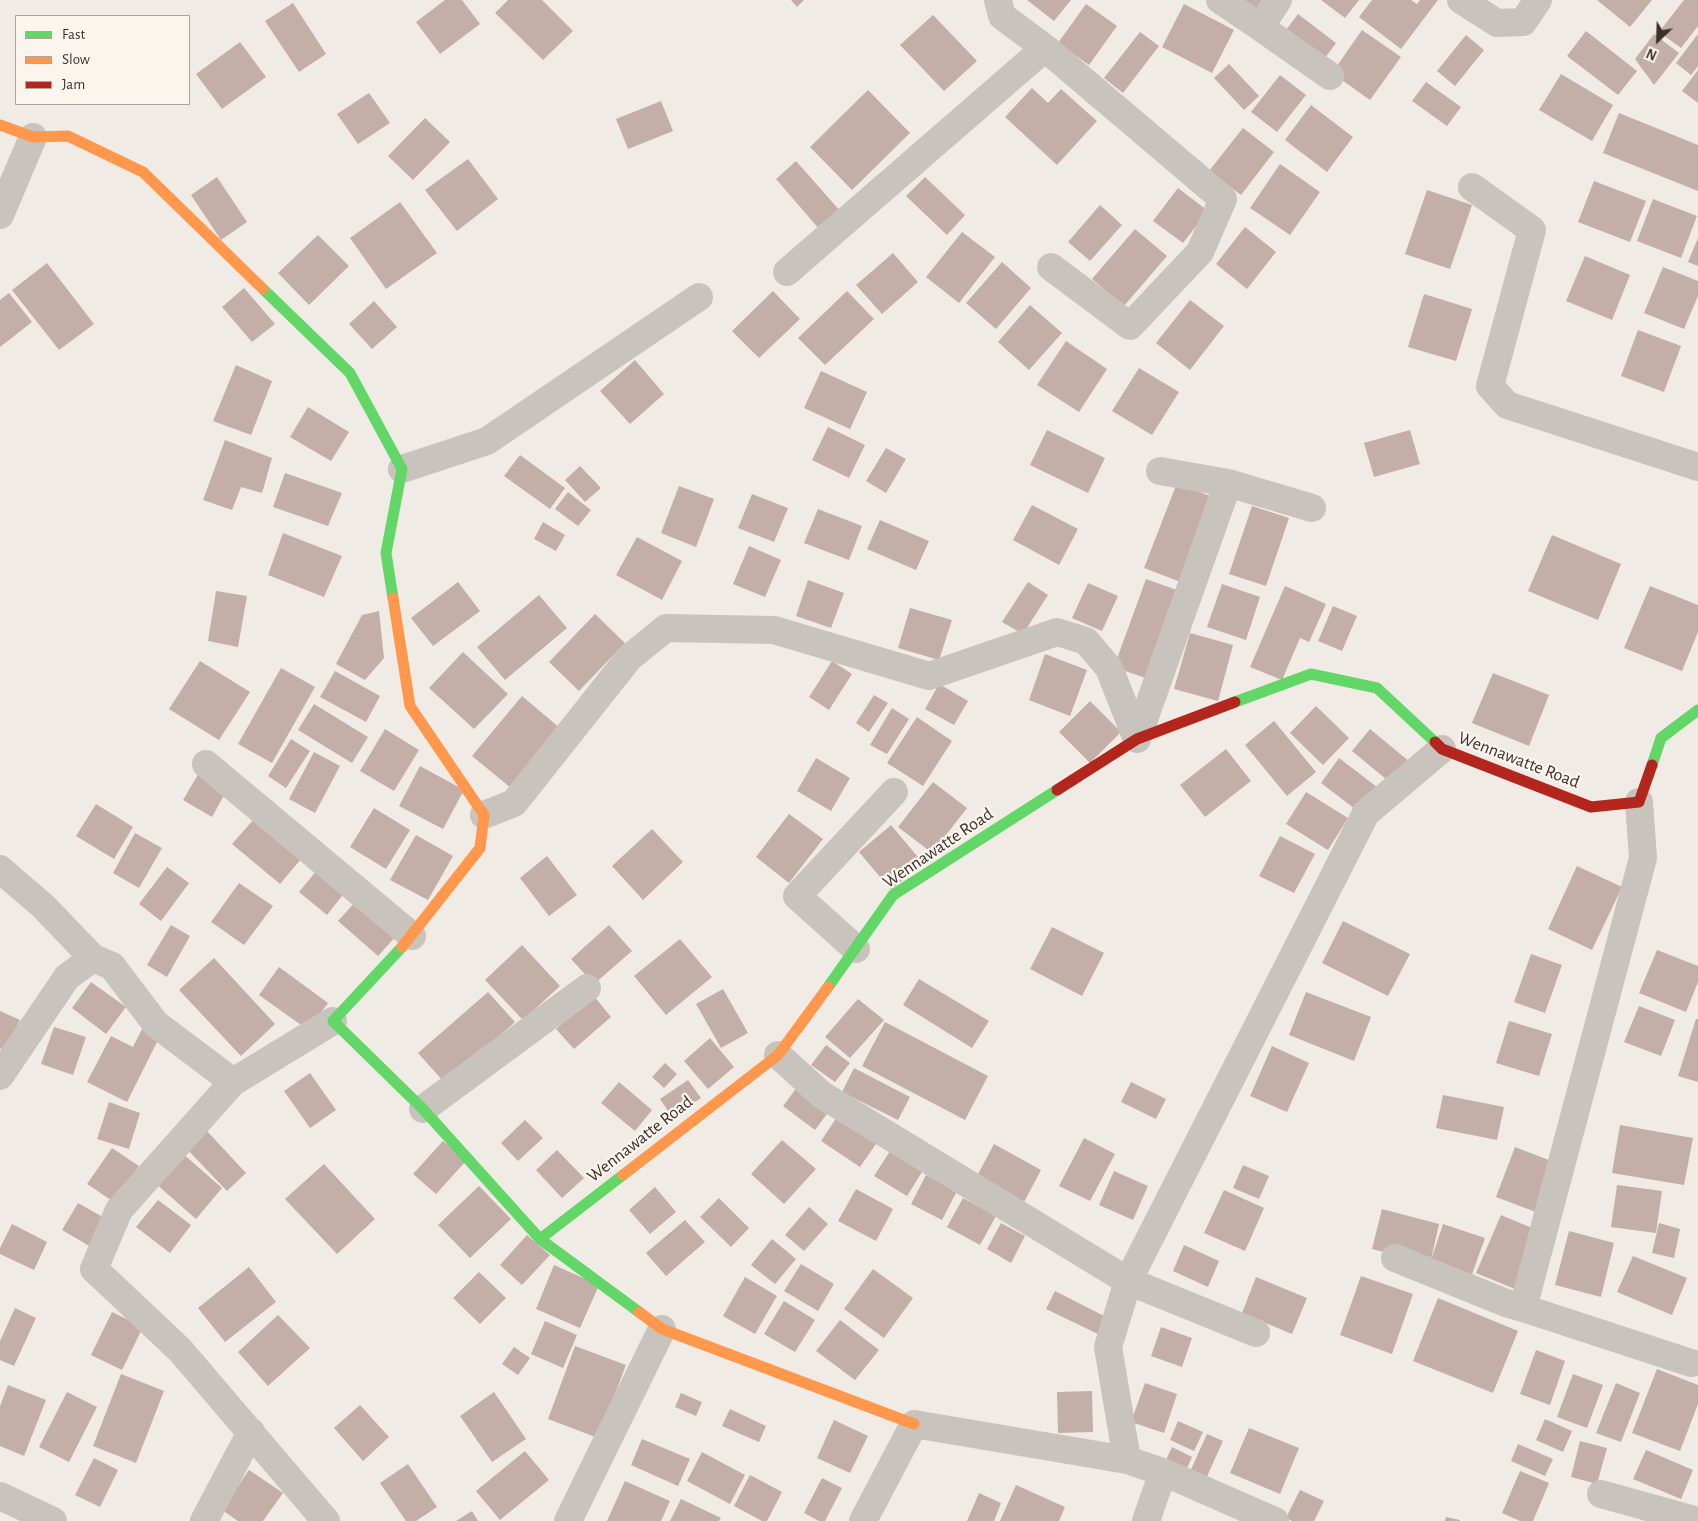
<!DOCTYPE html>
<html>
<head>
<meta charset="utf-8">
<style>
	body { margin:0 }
	#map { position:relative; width:1698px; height:1521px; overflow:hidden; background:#f0ebe5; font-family:"Alegreya Sans",sans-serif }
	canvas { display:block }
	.legend { position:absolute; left:15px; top:15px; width:175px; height:90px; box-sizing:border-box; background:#fbf5ee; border:1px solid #aea6a0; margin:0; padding:6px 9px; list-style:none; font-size:15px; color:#3b302b }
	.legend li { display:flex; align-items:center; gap:10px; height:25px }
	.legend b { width:25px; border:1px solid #aea6a0 }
	.north { position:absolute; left:1633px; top:15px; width:50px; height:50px; -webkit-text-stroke:4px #fbf5ee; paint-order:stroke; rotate:204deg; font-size:14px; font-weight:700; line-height:20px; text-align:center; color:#3b302b }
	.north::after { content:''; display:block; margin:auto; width:18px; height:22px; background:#3b302b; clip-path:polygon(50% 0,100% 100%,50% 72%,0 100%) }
</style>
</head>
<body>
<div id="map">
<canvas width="1698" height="1521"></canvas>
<ul class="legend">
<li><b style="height:6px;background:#63d668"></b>Fast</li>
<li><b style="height:6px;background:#ff974d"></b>Slow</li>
<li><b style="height:6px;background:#b3261e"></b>Jam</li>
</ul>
<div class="north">N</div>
</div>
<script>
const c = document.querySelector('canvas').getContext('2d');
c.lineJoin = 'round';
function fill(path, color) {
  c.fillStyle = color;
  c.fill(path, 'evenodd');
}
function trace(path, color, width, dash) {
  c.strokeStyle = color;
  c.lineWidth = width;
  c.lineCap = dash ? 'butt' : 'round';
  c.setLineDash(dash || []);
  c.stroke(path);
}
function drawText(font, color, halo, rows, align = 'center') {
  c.font = font + ' "Alegreya Sans",sans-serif';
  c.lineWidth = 4.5;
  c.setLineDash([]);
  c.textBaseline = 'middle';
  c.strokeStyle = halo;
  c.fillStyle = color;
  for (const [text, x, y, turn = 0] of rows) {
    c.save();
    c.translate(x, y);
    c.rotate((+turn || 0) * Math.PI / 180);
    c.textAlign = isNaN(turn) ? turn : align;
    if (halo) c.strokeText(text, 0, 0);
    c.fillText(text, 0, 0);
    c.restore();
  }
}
fill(new Path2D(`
	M445,0H462L480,24L440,54L416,22Z
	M508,0H542L573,31L543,60L495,13Z
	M791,0H804L797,7Z
	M1027,0H1071L1054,21Z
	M1238,0H1266L1255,13Z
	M1321,0H1359L1345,18Z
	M1372,0H1411L1417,4L1420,0H1438L1401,49L1359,17Z
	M1597,0H1652L1630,27Z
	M1684,0H1698V26L1681,48L1659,32Z
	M293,3L326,54L299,72L265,21Z
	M1086,4L1117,26L1089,65L1058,43Z
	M1184,4L1234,30L1212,73L1162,47Z
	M1298,14L1336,43L1319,66L1280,38Z
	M933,15L977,61L944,91L900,45Z
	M1362,30L1401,57L1370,100L1332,73Z
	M1586,31L1637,71L1618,95L1567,56Z
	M1140,32L1159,46L1123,93L1104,78Z
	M1654,34L1679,53L1654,85L1635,59Z
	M1698,34V66L1691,75L1676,63Z
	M1466,35L1484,50L1455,86L1437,71Z
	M240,42L266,77L222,109L196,74Z
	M1229,64L1259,96L1244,110L1214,78Z
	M1698,70V103L1682,91Z
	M1561,74L1613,105L1592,141L1539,110Z
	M1280,75L1306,95L1277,132L1251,112Z
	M1426,82L1461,107L1447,126L1412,101Z
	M1032,88L1048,103L1061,89L1097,121L1057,165L1005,117Z
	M868,90L910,133L852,190L810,147Z
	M369,93L390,123L358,144L337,114Z
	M661,101L673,131L628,149L616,119Z
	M1311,105L1353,137L1327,172L1285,140Z
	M1619,113L1698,145V191L1603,153Z
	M425,118L450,142L413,180L388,156Z
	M1243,128L1274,152L1241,195L1209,171Z
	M468,159L498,199L457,231L425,190Z
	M796,161L841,212L820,230L776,179Z
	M1280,164L1320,192L1290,235L1250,208Z
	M217,177L247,222L221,240L191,195Z
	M925,177L965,215L947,235L906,196Z
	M1594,181L1646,201L1630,242L1578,222Z
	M1178,188L1208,211L1183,243L1153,221Z
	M1427,190L1472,205L1450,269L1405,254Z
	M1653,199L1697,216L1681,258L1637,241Z
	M400,202L437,253L386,289L350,238Z
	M1100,205L1122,225L1090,261L1068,242Z
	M1245,227L1276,252L1247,289L1216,264Z
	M1135,229L1167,256L1124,306L1092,279Z
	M962,232L995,257L959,303L926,277Z
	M318,235L349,266L309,305L278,273Z
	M1698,238V266L1688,262Z
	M893,253L918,282L882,314L856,285Z
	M1585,256L1630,275L1612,320L1566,301Z
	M1002,262L1031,288L996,329L966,303Z
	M47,263L94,324L59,350L12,290Z
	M1663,267L1698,281V296L1684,329L1644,313Z
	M244,288L275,324L252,342L222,307Z
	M773,291L800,319L759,358L732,331Z
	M847,291L874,319L825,365L798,338Z
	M9,293L32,322L0,347V300Z
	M1424,294L1472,309L1456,361L1408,347Z
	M1190,300L1224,326L1190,370L1156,343Z
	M374,301L397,327L372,349L349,324Z
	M1030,305L1062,333L1029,370L998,342Z
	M1638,330L1681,346L1664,392L1621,376Z
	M1066,341L1107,369L1079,412L1037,385Z
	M635,360L664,394L630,424L600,391Z
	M236,365L272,381L251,435L213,421Z
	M1139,368L1179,392L1152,435L1112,411Z
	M821,371L867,392L850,429L804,408Z
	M308,407L349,432L331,461L290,437Z
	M828,427L865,445L849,478L812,460Z
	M1047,430L1105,458L1088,493L1030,465Z
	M1410,430L1420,464L1374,477L1364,443Z
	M225,440L272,458L262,493L241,487L232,510L203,500Z
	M886,448L906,459L886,493L866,481Z
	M520,455L565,488L550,509L504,476Z
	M580,466L601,488L585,502L565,480Z
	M285,473L342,493L328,526L273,507Z
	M1177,483L1220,500L1186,584L1144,568Z
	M679,486L714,499L696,547L661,533Z
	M568,492L591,510L578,526L555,509Z
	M752,494L788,508L774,542L738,528Z
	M1032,505L1078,529L1059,565L1013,540Z
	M1252,506L1289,518L1266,586L1229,574Z
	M818,509L862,526L849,560L804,543Z
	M880,520L929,541L916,570L867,549Z
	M543,522L565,535L556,551L534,539Z
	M283,533L342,556L324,597L268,575Z
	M1552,535L1621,564L1598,620L1528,591Z
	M637,537L682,561L662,600L616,575Z
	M749,546L781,560L765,597L733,584Z
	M1146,579L1185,593L1154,681L1114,667Z
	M808,580L844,593L831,628L796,616Z
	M458,582L480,611L433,646L411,618Z
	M1028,582L1048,595L1023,634L1002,622Z
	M1088,583L1118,596L1102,631L1072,618Z
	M1222,584L1260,597L1246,640L1207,627Z
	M1285,586L1326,604L1309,642L1300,638L1282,680L1250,667Z
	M1650,586L1698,605V632L1682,671L1624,648Z
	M216,591L247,596L238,647L208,641Z
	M539,595L567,628L505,680L477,647Z
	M1333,606L1357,616L1342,651L1318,641Z
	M910,608L952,620L939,660L898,648Z
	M379,611L384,658L365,680L336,664L362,615Z
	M595,614L625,643L579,691L549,662Z
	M1190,633L1233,645L1218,701L1174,689Z
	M463,652L508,694L474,729L429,688Z
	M1045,654L1087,670L1070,716L1029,700Z
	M200,661L250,692L219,740L169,709Z
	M832,661L852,674L829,710L809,697Z
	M281,668L315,687L272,763L238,744Z
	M335,671L380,696L366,722L320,697Z
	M1493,673L1549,695L1529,746L1472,723Z
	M939,684L968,701L954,725L925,709Z
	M874,695L888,703L869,732L856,723Z
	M522,696L561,729L511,788L472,756Z
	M1090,701L1121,732L1090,763L1059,732Z
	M314,704L368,737L352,763L298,730Z
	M1316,706L1349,738L1323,765L1290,733Z
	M892,708L909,719L887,754L870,745Z
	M917,717L952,741L923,786L887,763Z
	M1274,721L1316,772L1287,796L1245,745Z
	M385,729L419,750L394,791L360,771Z
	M1370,729L1410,762L1392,784L1352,751Z
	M291,739L310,751L286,788L268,776Z
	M1226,749L1251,781L1205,817L1180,785Z
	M314,752L340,766L315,813L289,799Z
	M816,758L850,778L831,811L797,791Z
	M1339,758L1377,787L1359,812L1321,783Z
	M420,766L464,790L443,829L399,806Z
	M199,773L227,790L212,817L183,800Z
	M933,782L967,808L932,853L898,827Z
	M1306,792L1348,818L1328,850L1286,824Z
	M96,804L133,827L114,859L76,836Z
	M374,808L410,830L386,869L350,847Z
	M789,814L823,839L789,883L756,857Z
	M254,819L301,859L280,884L232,844Z
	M891,825L923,863L891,890L859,852Z
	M652,829L683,862L643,900L612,866Z
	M135,833L162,848L139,888L113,873Z
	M416,835L453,856L428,900L390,880Z
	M1280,836L1315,854L1294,893L1259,876Z
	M547,856L577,895L549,916L520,878Z
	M1577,866L1622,887L1592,950L1548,929Z
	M167,867L189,883L161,921L139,904Z
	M317,870L345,892L327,915L299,892Z
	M239,883L273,906L244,945L211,922Z
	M358,899L398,934L378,956L338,921Z
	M1343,921L1410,954L1388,996L1322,963Z
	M171,925L190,936L167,977L147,965Z
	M609,925L632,951L594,984L571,959Z
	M1052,927L1104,953L1082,996L1030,969Z
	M680,939L712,977L666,1015L634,976Z
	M522,945L560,986L523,1020L485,980Z
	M1657,950L1698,966V982L1686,1012L1639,993Z
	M1531,954L1562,965L1545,1013L1514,1002Z
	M214,958L275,1024L241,1056L179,990Z
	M279,967L328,1003L308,1030L259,995Z
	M919,979L989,1021L972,1048L903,1005Z
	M91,982L126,1007L106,1034L72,1008Z
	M723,989L748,1033L721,1048L696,1004Z
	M488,992L515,1022L445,1083L418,1053Z
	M1306,992L1371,1017L1354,1061L1289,1035Z
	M594,996L611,1017L574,1049L556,1029Z
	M858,999L884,1020L850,1058L825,1037Z
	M1639,1006L1675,1020L1661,1056L1624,1042Z
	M0,1011L20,1020L5,1051L0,1048Z
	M1696,1019H1698V1082L1678,1076Z
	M1509,1021L1552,1034L1539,1076L1496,1063Z
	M885,1022L988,1076L965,1120L862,1066Z
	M54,1027L86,1037L73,1075L41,1064Z
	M142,1029L159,1038L127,1102L87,1082L111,1036L133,1047Z
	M710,1038L734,1067L708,1089L684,1061Z
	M826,1045L850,1063L835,1082L811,1065Z
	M1272,1046L1309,1063L1287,1112L1250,1096Z
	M665,1063L677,1074L664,1088L652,1077Z
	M854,1068L910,1097L898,1120L842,1092Z
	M310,1073L336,1110L310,1128L284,1091Z
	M688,1080L701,1098L672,1117L660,1099Z
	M619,1082L652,1110L635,1131L601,1103Z
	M801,1082L832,1107L815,1130L783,1106Z
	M1131,1082L1166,1099L1156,1119L1121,1102Z
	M1443,1095L1504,1107L1497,1140L1436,1128Z
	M109,1102L140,1113L129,1149L97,1139Z
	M839,1114L878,1141L860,1167L821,1141Z
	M525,1120L543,1138L518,1161L501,1143Z
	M1620,1125L1693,1138L1684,1185L1612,1173Z
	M206,1130L246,1173L227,1191L186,1148Z
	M1084,1138L1115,1154L1090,1201L1059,1186Z
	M782,1140L816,1169L784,1204L751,1174Z
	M443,1141L466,1161L436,1194L413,1174Z
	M994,1144L1041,1170L1023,1204L976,1178Z
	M1515,1147L1559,1164L1541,1214L1496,1197Z
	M112,1148L139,1166L114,1202L87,1184Z
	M557,1150L584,1178L562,1198L536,1170Z
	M890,1151L922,1172L907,1196L874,1176Z
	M181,1152L222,1188L196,1219L155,1183Z
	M324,1164L375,1219L337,1254L285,1199Z
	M1243,1165L1269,1176L1259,1199L1233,1188Z
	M1114,1171L1148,1186L1133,1220L1099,1205Z
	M926,1175L957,1191L942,1220L911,1204Z
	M1617,1185L1662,1191L1656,1233L1611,1227Z
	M479,1186L511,1219L470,1258L438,1225Z
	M655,1187L676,1212L650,1234L629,1210Z
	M856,1189L893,1209L876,1241L838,1221Z
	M1224,1190L1264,1208L1245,1251L1204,1233Z
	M719,1198L749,1228L731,1247L700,1217Z
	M963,1198L996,1216L980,1245L947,1227Z
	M158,1200L191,1225L170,1253L136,1227Z
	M78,1203L108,1220L91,1247L62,1230Z
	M809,1207L828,1224L804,1251L785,1235Z
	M1382,1209L1439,1224L1431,1260L1443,1224L1485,1238L1471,1277L1430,1264L1372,1249Z
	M1501,1215L1539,1231L1515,1289L1476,1273Z
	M685,1220L705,1242L666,1276L646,1253Z
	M1001,1223L1025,1236L1011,1263L987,1249Z
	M1659,1223L1680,1229L1674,1258L1652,1253Z
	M12,1224L47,1242L34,1270L0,1254V1248Z
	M1569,1231L1614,1243L1601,1297L1555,1285Z
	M527,1235L550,1255L522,1285L500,1265Z
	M772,1239L796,1259L775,1284L751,1265Z
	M1184,1245L1219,1261L1208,1287L1173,1271Z
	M1633,1256L1687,1278L1672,1315L1617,1292Z
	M801,1264L834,1284L818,1311L784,1291Z
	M554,1265L599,1285L580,1328L536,1309Z
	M249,1267L276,1302L225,1342L198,1308Z
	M873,1269L913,1298L884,1338L844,1309Z
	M479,1272L506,1298L480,1324L453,1298Z
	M1361,1276L1413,1294L1392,1354L1340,1335Z
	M745,1277L777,1296L755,1334L723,1316Z
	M1256,1277L1307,1298L1292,1334L1242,1313Z
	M1055,1291L1106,1317L1098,1334L1046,1309Z
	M1438,1298L1518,1331L1493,1393L1413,1361Z
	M784,1301L815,1320L795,1352L764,1334Z
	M15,1308L36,1318L14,1366L0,1360V1341Z
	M112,1312L143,1327L122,1370L91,1355Z
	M278,1315L310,1348L268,1386L238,1352Z
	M840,1320L879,1350L855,1380L816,1351Z
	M545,1321L577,1335L563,1368L531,1354Z
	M1161,1327L1192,1338L1182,1367L1151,1356Z
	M575,1346L626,1365L598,1438L548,1419Z
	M514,1347L530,1358L518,1375L502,1364Z
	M1536,1350L1565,1361L1550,1405L1520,1394Z
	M1657,1369L1698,1385V1404L1680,1451L1632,1433Z
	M121,1374L164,1391L136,1463L93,1446Z
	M1573,1374L1603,1385L1587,1428L1557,1417Z
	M1145,1383L1177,1394L1164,1433L1131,1422Z
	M1616,1383L1640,1393L1621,1442L1596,1433Z
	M8,1385L46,1400L24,1456L0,1446V1406Z
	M1092,1391L1093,1432L1058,1433L1057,1392Z
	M67,1392L97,1407L69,1462L39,1447Z
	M494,1392L526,1439L492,1462L460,1416Z
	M681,1393L702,1402L696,1416L675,1407Z
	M360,1405L389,1437L363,1461L334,1428Z
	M730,1409L766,1426L759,1442L722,1426Z
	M1545,1419L1572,1431L1563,1452L1536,1440Z
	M834,1420L868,1436L850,1473L817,1458Z
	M1178,1421L1203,1432L1194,1451L1170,1440Z
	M1249,1428L1299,1448L1280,1494L1230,1473Z
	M1207,1434L1223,1441L1204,1483L1188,1476Z
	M642,1439L690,1459L678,1486L631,1465Z
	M1580,1441L1607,1448L1597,1484L1571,1477Z
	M1518,1444L1553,1459L1545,1476L1511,1461Z
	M1172,1447L1192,1457L1185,1473L1164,1464Z
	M1646,1450L1693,1470L1681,1499L1633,1479Z
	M525,1451L549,1480L500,1520L476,1491Z
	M702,1452L745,1475L730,1504L687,1481Z
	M94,1458L118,1470L100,1507L75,1495Z
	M408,1464L437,1507L416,1521H406L380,1483Z
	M249,1470L283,1493L263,1521H238L222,1510Z
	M1520,1471L1549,1483L1533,1521H1520L1502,1513Z
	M750,1475L782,1492L767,1521H762L734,1506Z
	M822,1478L842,1488L825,1521H819L804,1513Z
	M625,1481L670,1501L661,1521H607Z
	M1016,1485L1065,1507L1059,1521H1000Z
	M1300,1490L1324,1501L1314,1521H1292L1286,1518Z
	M979,1493L1001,1503L994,1521H967Z
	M681,1499L721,1518L719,1521H670Z
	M472,1511L478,1521H456Z
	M1446,1517L1460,1520V1521H1445Z`), '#c3afa7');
trace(new Path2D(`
	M998,0L1002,16L1045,48L1223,199L1200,252L1130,326L1051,267
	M1220,0L1260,27
	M1278,0L1260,27L1330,76
	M1461,0L1497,23L1523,22L1538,0
	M1472,187L1532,230L1490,386L1507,405L1698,467
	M0,215L33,137
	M787,272L1045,48
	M402,469L487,441L699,297
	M1160,471L1228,483L1312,508
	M206,764L412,936
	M484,815L514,803L629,658L666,628L774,630L929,676L1057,632L1086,641L1109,668L1137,739L1228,483
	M0,869L43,906L93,958
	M856,949L797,896L894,792
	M778,1055L822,1095L1128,1281L1256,1333
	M0,1076L67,977L93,958L112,966L156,1024L233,1082
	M423,1109L587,988
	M1395,1258L1506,1303L1523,1308L1643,858L1639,802
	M1523,1308L1691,1363
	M1127,1460L1108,1347L1128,1281L1366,813L1442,749
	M1601,1494L1698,1521
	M0,1496L53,1521
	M204,1521L251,1432
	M326,1521L180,1350L94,1269L119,1210L233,1082L333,1021
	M568,1521L662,1329
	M863,1521L914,1424L1127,1460L1163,1472L1275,1521
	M1146,1521L1163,1472`), '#c9c3be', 28);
trace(new Path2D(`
	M263,289L350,373L402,469L386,553L393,598
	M1235,702L1311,674L1377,688L1435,742
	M1652,765L1661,738L1698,710
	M402,947L333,1021L423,1109L540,1239
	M828,987L893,895L1057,790
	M623,1175L540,1239L639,1312`), '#63d668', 11);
trace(new Path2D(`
	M0,125L33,137L68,136L143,172L263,289
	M393,598L410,706L484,815L480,848L402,947
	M623,1175L778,1055L828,987
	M639,1312L662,1329L914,1424`), '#ff974d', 11);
trace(new Path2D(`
	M1435,742L1442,749L1591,807L1639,802L1652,765
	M1057,790L1137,739L1235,702`), '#b3261e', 11);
drawText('18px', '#3b302b', '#fbf5ee', [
	["Wennawatte Road",1519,760,21],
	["Wennawatte Road",938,848,-34],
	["Wennawatte Road",640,1139,-38]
]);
</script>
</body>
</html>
